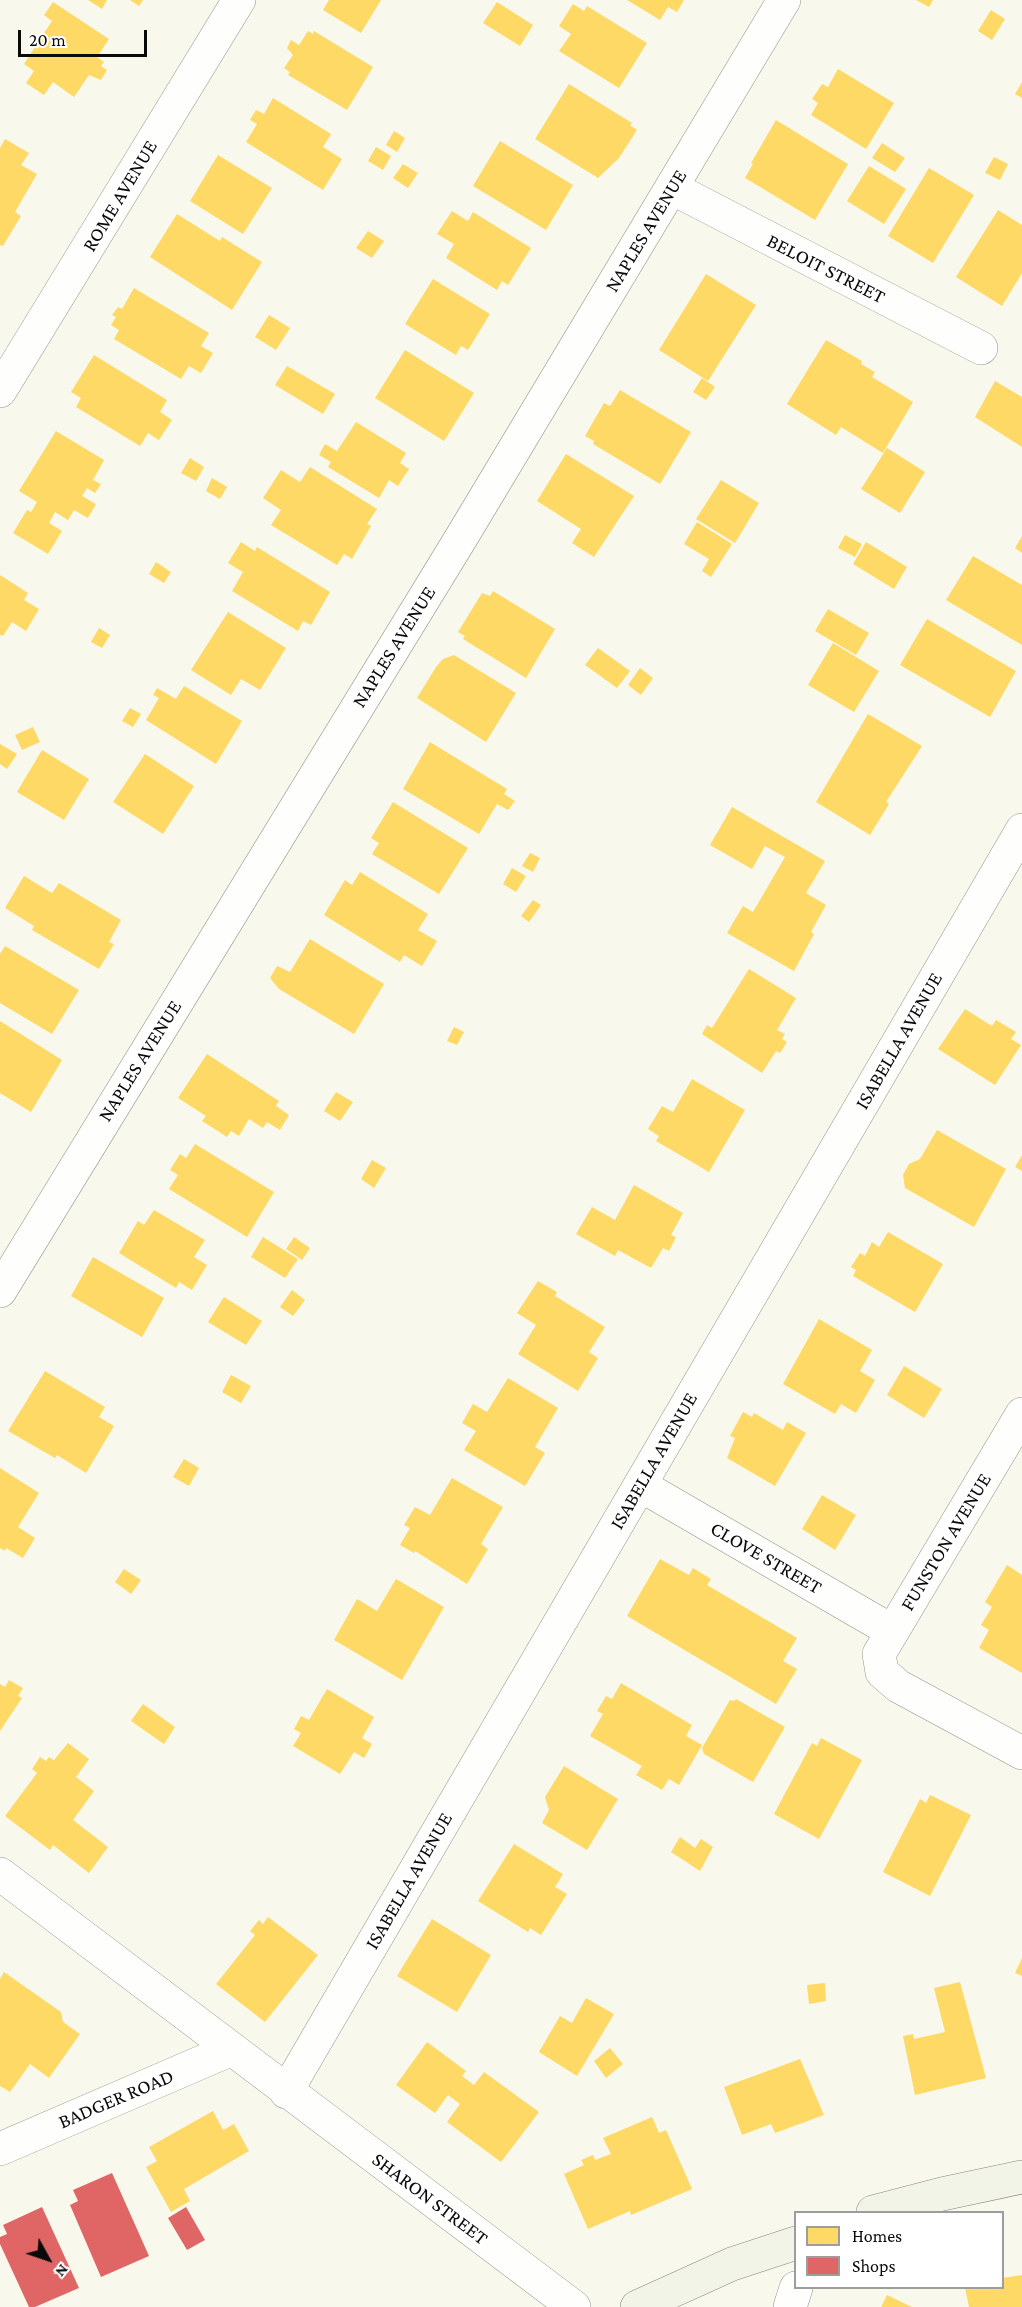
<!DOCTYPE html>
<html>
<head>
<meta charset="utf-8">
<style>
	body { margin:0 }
	#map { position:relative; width:1022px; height:2307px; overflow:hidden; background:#f8f9ec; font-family:"Crimson Pro",serif }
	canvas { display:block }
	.legend { position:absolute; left:794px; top:2211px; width:210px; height:78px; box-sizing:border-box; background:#fff; border:2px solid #9d9d9d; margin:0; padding:8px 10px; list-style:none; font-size:18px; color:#0a0a0a }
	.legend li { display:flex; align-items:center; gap:12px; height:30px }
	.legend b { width:30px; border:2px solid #9d9d9d }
	.north { position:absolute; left:18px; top:2229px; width:60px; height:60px; -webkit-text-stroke:4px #fff; paint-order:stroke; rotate:130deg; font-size:16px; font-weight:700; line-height:24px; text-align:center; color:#0a0a0a }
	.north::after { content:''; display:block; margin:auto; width:21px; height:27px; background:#0a0a0a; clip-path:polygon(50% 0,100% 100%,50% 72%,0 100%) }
	.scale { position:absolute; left:18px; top:30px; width:129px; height:27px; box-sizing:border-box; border:3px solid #0a0a0a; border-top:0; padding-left:8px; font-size:18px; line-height:21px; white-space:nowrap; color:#0a0a0a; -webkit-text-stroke:4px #fff; paint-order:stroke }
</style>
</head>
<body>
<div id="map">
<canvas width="1022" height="2307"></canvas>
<ul class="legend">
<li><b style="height:16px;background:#ffd966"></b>Homes</li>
<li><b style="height:16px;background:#e06666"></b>Shops</li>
</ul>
<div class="north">N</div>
<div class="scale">20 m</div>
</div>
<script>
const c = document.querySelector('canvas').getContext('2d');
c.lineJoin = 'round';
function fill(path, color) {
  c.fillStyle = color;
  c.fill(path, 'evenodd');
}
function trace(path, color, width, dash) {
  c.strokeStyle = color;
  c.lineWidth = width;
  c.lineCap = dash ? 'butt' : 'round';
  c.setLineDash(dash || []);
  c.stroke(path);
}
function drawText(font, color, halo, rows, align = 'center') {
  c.font = font + ' "Crimson Pro",serif';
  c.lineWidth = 6;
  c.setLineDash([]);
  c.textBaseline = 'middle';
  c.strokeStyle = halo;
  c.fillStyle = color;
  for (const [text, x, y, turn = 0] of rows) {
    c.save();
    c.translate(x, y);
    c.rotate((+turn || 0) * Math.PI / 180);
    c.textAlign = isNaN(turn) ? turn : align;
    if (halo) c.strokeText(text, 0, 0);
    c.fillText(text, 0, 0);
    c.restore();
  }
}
fill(new Path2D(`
	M88,0H107L102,9Z
	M130,0H143L139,6Z
	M329,0H381L361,33L323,10Z
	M627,0H684L677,12L668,7L660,20Z
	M916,0H933L929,7Z
	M53,2L109,39L97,57L104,62L101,66L107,70L101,80L89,75L74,97L53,82L44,95L26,83L34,71L24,64L52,21L44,15Z
	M497,2L533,25L520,46L483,23Z
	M573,4L584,11L587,6L647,43L619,88L559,51L571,34L559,26Z
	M991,10L1005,19L992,40L978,31Z
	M308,31L313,34L314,31L373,67L347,110L288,75L290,72L284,68L293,55L287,48L291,40L299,45Z
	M838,69L894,103L866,149L811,115L818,103L812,99L822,84L828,87Z
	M1022,82V98L1015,94Z
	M569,84L632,123L630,125L637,130L619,158L598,178L535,139Z
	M273,98L331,134L323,147L342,159L323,190L246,142L257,124L250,120L256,110L264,114Z
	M776,120L848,164L815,220L745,178L753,164L751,163Z
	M394,131L405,138L397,152L386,145Z
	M5,139L29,153L21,165L37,174L15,212L21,216L3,246L0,245V148Z
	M500,141L573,185L546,230L473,186Z
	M882,143L905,158L895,172L872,158Z
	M376,147L391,156L383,170L368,161Z
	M218,155L272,188L243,234L190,201Z
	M994,157L1008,164L1000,180L985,173Z
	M403,164L418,173L408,188L393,178Z
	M869,166L906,189L884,224L847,201Z
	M929,168L974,195L933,263L888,236Z
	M998,210L1022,225V273L1002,306L956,277Z
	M452,211L468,221L473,212L531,248L508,285L502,281L497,290L446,258L454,244L437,234Z
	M177,214L220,241L222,237L262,262L232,310L150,257Z
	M368,231L384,241L372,258L356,248Z
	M706,274L756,305L708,381L659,350Z
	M433,279L490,314L468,350L461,346L456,355L405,324Z
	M134,288L209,333L201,346L213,353L201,373L189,366L181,379L114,339L119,330L111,325L116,317L112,315L118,307L122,309Z
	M269,315L290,328L276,350L255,337Z
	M826,340L862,361L861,364L875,372L872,377L913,402L883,453L841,427L836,435L787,404Z
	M405,350L474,393L444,441L375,398Z
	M94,355L167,400L160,412L172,420L159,440L148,433L140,446L76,407L81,398L71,392Z
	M287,366L335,394L323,414L275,385Z
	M702,378L715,387L706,400L693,392Z
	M995,381L1022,397V447L975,417Z
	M620,390L691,432L660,484L593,444L594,441L585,436L604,403L610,406Z
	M356,422L406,453L400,463L409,469L398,486L389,480L379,498L328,467L331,462L319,455L325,444L337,451Z
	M56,431L104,460L93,480L101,484L95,493L87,488L82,496L96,504L88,518L74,510L68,520L55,512L49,523L62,531L48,554L13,533L27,510L31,512L37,502L19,491Z
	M887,448L925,472L900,513L861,489Z
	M566,454L634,496L594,557L572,543L581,529L537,501Z
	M190,458L204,467L196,481L181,473Z
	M310,467L377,509L367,524L371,526L352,559L344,554L337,565L271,525L281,510L263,498L281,470L300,482Z
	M212,478L227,487L220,499L206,491Z
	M721,480L759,503L735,543L696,519Z
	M697,522L732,544L711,577L702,571L709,559L684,544Z
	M845,535L862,544L855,557L838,548Z
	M1022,536V553L1015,548Z
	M241,542L255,551L257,547L330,592L311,625L303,621L298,631L232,591L243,572L228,563Z
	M866,542L907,567L894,589L853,564Z
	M973,556L1022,585V645L946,600Z
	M156,562L171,572L164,583L149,574Z
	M0,575L28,593L24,600L39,609L26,631L12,622L3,636L0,635Z
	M493,591L555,629L526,678L463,639L465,636L458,632L482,593L490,596Z
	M828,609L869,633L856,655L815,631Z
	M228,612L286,648L260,690L241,679L231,695L191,670Z
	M927,619L1016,671L990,717L900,665Z
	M99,628L110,635L102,648L91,642Z
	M833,643L879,671L854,712L808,685Z
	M598,648L630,671L617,688L585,665Z
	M454,655L516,693L486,742L417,698L436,667L443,659Z
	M640,668L653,678L641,695L628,685Z
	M184,686L242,721L216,764L146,720L159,698L153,695L157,688L176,699Z
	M130,708L141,714L133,727L122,721Z
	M868,714L922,746L886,802L889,804L870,835L816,802Z
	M33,727L40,742L22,750L15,735Z
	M430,742L507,789L504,794L515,801L508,810L497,804L479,834L403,789Z
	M0,744L17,754L7,769L0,764Z
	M42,750L89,779L64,820L17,792Z
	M145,754L194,786L163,834L113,802Z
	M393,802L468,848L439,894L372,854L379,843L371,838Z
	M732,807L825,861L806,893L826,905L811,932L814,934L794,971L727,933L743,906L753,912L785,857L765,846L752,869L710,845Z
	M530,853L540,858L533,872L522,866Z
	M512,868L526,876L516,892L503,884Z
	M360,872L428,914L418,930L437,941L422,966L404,955L400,962L324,915L345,880L352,885Z
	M24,876L52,893L59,883L121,920L109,942L114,944L99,969L32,930L34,926L5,908Z
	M533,900L541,905L529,922L521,916Z
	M310,939L384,984L354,1034L279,989L270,978L277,966L290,972Z
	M5,946L79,990L52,1034L0,1003V954Z
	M749,969L796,998L777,1030L785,1034L782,1039L787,1042L780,1053L776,1051L762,1073L702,1034L707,1025L712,1028Z
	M965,1009L992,1026L996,1020L1016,1032L1011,1039L1021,1045L995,1085L938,1049Z
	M0,1021L62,1060L31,1112L0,1093Z
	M454,1027L464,1032L457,1045L447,1041Z
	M207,1054L279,1101L276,1106L289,1115L280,1130L267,1122L263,1128L249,1119L239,1136L231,1131L227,1137L202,1121L206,1116L178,1098Z
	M692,1079L745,1110L709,1172L656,1141L659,1136L648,1129L662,1106L673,1112Z
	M336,1092L353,1102L340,1121L324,1111Z
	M937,1130L1006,1169L974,1227L905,1188L903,1175L909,1164L920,1159Z
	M195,1144L274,1192L247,1237L169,1189L178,1175L170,1170L180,1154L186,1158Z
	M1022,1155V1171L1015,1167Z
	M372,1160L386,1168L374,1188L361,1179Z
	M634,1185L683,1213L671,1235L676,1237L669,1251L663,1248L651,1268L618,1250L615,1256L576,1234L592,1207L615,1220Z
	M154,1210L205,1240L194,1257L207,1265L192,1290L179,1282L176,1288L119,1253L138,1221L144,1225Z
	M888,1232L943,1264L915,1312L853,1276L856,1270L851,1267L860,1253L865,1256L872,1242L879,1247Z
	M263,1237L298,1259L285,1278L251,1257Z
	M294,1237L310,1248L302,1260L286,1249Z
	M93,1257L164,1298L142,1337L71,1296Z
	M538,1281L557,1292L555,1296L605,1327L589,1352L598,1358L578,1391L518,1354L536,1325L517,1313Z
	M292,1290L305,1300L293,1316L280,1307Z
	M224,1297L262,1321L246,1345L208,1322Z
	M819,1319L872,1350L860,1371L875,1380L856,1413L841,1404L835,1414L783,1384Z
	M904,1366L942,1389L924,1418L887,1395Z
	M45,1371L105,1407L99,1417L114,1426L86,1473L57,1455L55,1458L8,1431Z
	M231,1375L251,1386L241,1403L222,1392Z
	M508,1378L558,1408L535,1447L545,1453L525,1486L464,1450L476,1431L462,1423L473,1404L487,1412Z
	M743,1412L752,1417L754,1413L783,1430L787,1422L806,1433L775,1486L727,1458L735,1438L730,1436Z
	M184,1459L199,1468L189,1486L173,1477Z
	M0,1468L39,1493L18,1527L35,1538L23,1558L6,1548L5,1551L0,1548Z
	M452,1478L503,1507L481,1544L488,1549L467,1584L415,1551L414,1553L400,1545L410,1528L404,1525L415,1507L430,1515Z
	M822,1495L856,1515L835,1550L802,1529Z
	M660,1559L689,1575L693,1568L711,1579L707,1585L797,1638L783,1661L797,1669L776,1704L627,1616Z
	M1007,1565L1022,1575V1673L979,1648L989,1630L981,1625L992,1607L985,1602Z
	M124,1569L141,1580L131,1594L115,1582Z
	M396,1579L444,1607L402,1680L334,1640L357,1599L377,1611Z
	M9,1680L23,1688L18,1696L22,1698L0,1731V1684L5,1687Z
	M621,1683L692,1725L686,1736L702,1745L679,1785L669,1779L662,1790L636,1775L642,1766L590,1736L603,1714L597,1711L606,1696L612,1699Z
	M327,1689L374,1717L362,1738L372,1744L364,1758L354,1752L340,1774L293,1746L301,1733L294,1729L301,1716L309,1720Z
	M736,1699L785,1727L753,1782L704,1754L702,1748L730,1700L734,1701Z
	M143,1704L175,1727L164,1744L131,1721Z
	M821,1738L862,1760L819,1839L774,1814L812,1743L817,1746Z
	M68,1743L89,1759L76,1777L94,1791L73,1820L108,1847L89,1873L53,1845L50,1850L5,1816L37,1773L32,1769L40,1757L46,1761L49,1757L54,1760Z
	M564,1766L618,1799L587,1850L542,1823L549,1810L545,1797Z
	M930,1795L971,1815L930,1896L883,1872L920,1799L926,1803Z
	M680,1837L695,1848L701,1839L713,1847L700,1871L671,1852Z
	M514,1844L563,1874L555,1887L567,1894L541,1935L530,1928L528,1932L478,1901Z
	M268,1917L318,1955L265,2022L216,1984L255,1935L250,1931L259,1920L263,1924Z
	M432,1919L491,1955L457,2012L397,1976Z
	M1022,1958V1976L1015,1973Z
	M4,1972L61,2012L63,2022L80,2034L49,2078L30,2064L10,2092L0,2086V1979Z
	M960,1982L986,2078L915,2095L903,2036L913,2034L914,2039L945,2032L934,1988Z
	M825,1983L826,2001L809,2004L807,1985Z
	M586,1998L614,2014L577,2076L539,2052L560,2016L572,2023Z
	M427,2042L466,2071L462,2076L474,2085L484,2072L539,2112L501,2162L447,2122L460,2104L448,2095L435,2113L396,2085Z
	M610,2048L623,2064L606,2078L594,2061Z
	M800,2059L824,2115L775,2133L771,2124L742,2135L724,2087Z
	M213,2111L223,2130L234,2124L249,2151L184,2189L190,2201L171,2212L146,2167L157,2161L149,2147Z
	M652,2117L659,2133L666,2130L692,2189L631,2215L630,2211L588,2229L564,2174L584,2165L581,2160L593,2155L595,2160L611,2154L603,2138Z
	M1022,2275V2307H969L965,2288H1002V2278Z
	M887,2295L912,2307H881Z`), '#ffd966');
fill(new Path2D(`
	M112,2173L149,2256L101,2277L70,2205L78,2201L73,2190Z
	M42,2207L79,2288L35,2307H29L0,2244V2237L7,2234L3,2225Z
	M186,2207L205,2240L187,2250L168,2218Z`), '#e06666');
const street = new Path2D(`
	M672,188L981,348
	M0,391L239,0
	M0,1291L461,538L784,0
	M1022,1414L879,1654L882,1672L898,1686L1022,1753
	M640,1485L892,1631
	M0,1874L574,2307
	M286,2092L1022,830
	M0,2149L232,2049
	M790,2307L796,2288`);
const secondary = new Path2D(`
	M873,2212L942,2194L1022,2177
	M637,2307L732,2264L796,2243`);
trace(street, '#91928c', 34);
trace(secondary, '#888882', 34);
trace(street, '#fefefc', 33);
trace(secondary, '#f2f4e7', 33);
drawText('20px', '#0a0a0a', '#fff', [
	["ROME AVENUE",120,196,-59],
	["NAPLES AVENUE",646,231,-59],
	["BELOIT STREET",826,269,27],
	["NAPLES AVENUE",394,647,-58],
	["ISABELLA AVENUE",899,1041,-60],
	["NAPLES AVENUE",140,1061,-58],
	["ISABELLA AVENUE",654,1461,-60],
	["FUNSTON AVENUE",946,1542,-59],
	["CLOVE STREET",766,1558,30],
	["ISABELLA AVENUE",409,1881,-60],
	["BADGER ROAD",116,2099,-23],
	["SHARON STREET",430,2199,37]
]);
</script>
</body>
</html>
